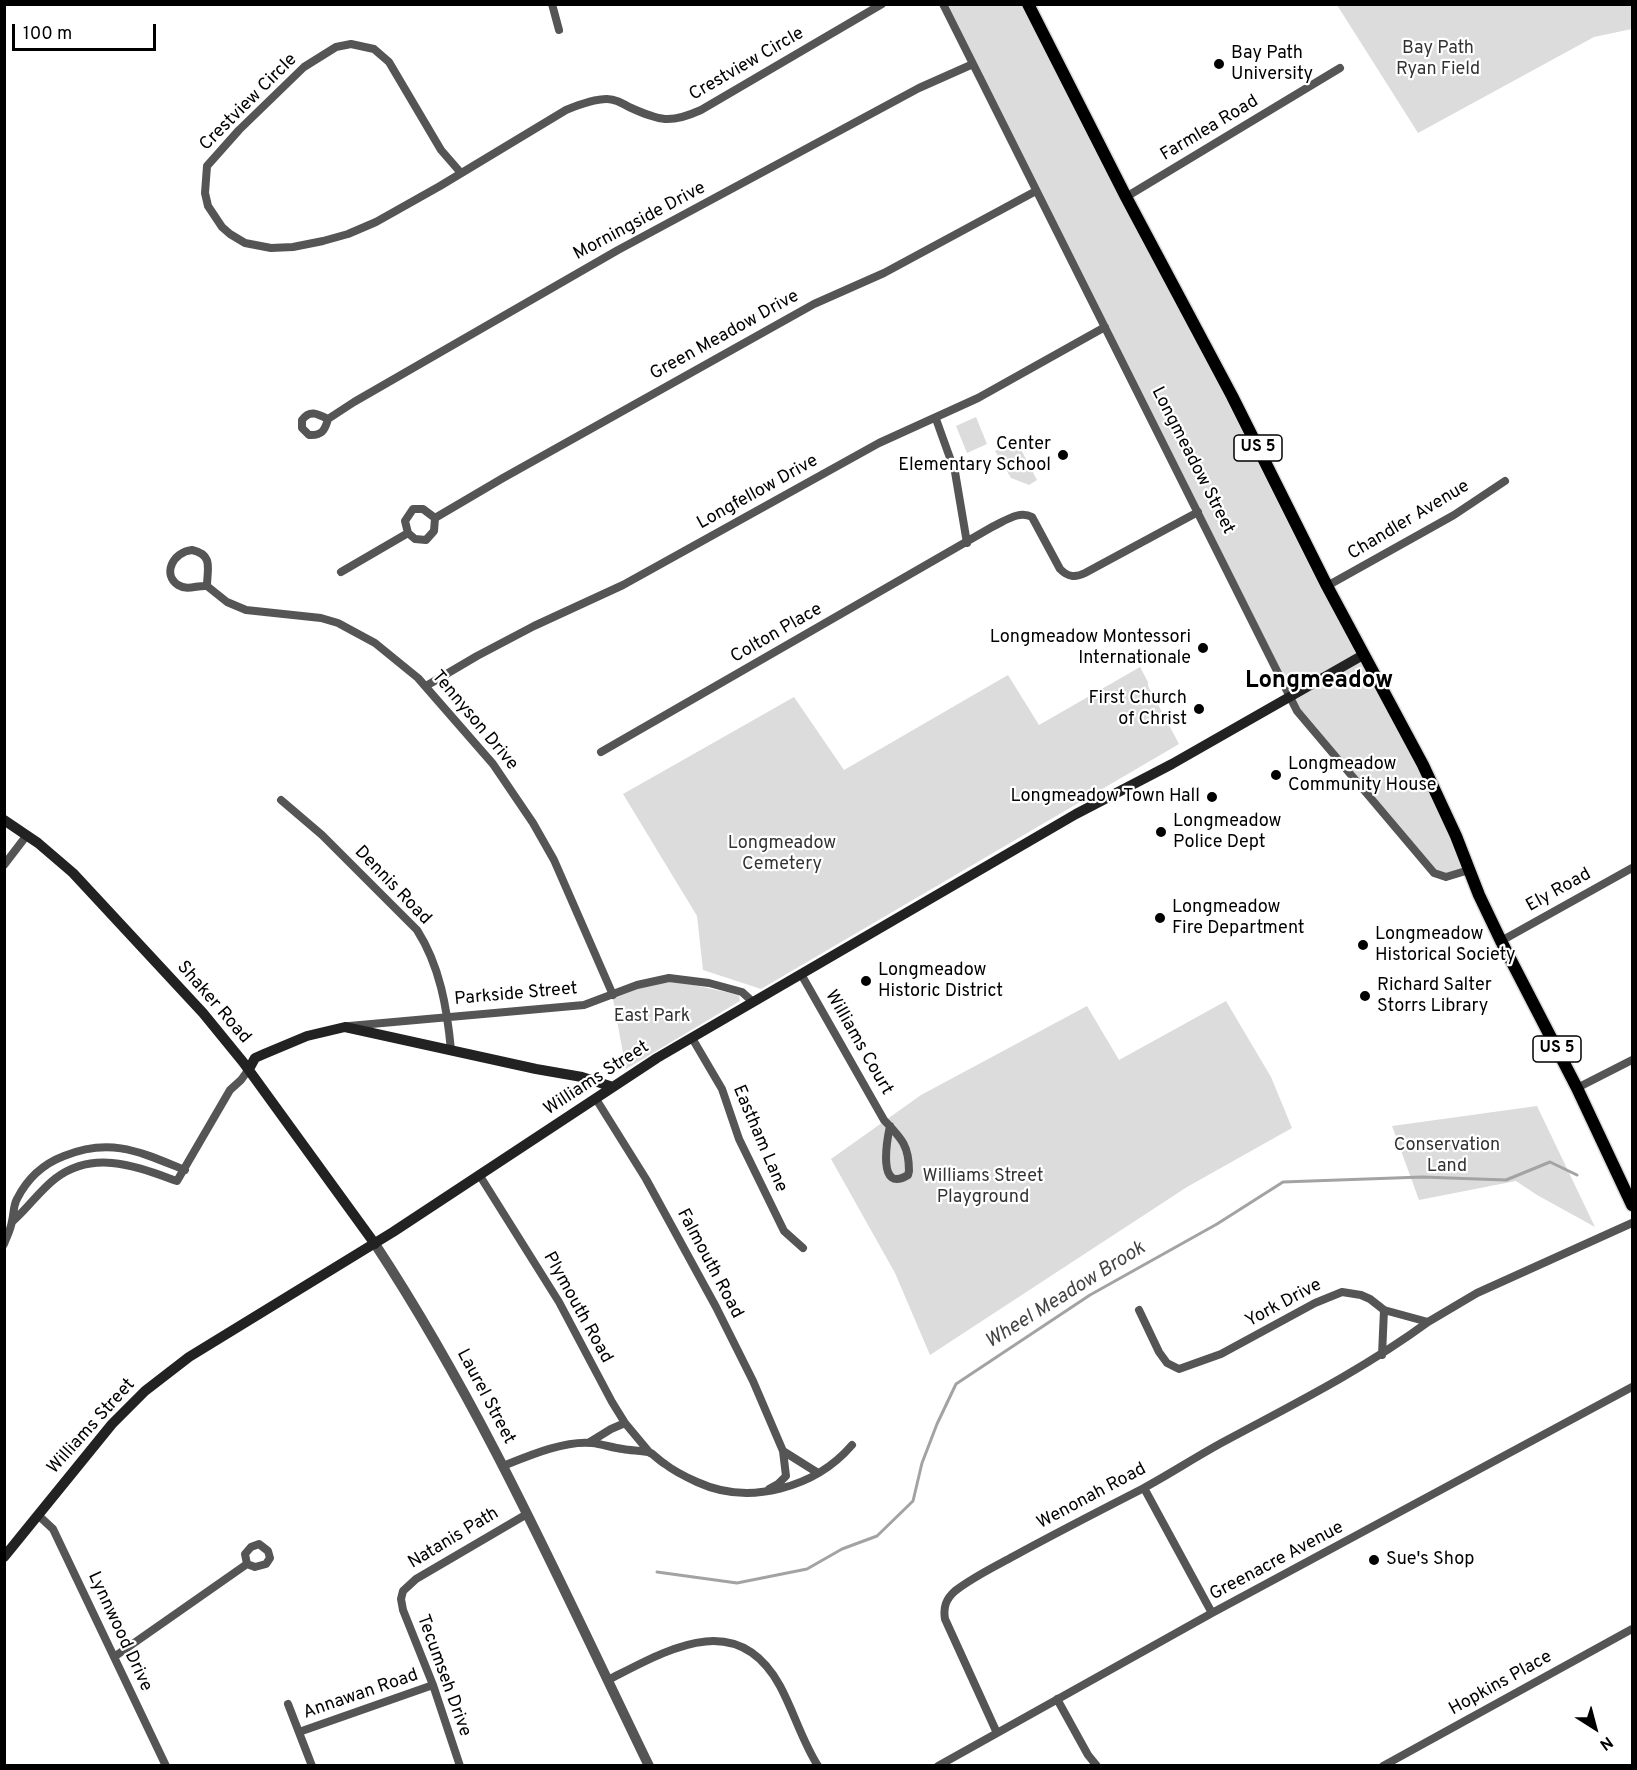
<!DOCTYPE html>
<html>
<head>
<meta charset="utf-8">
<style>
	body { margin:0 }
	#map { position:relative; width:1637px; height:1770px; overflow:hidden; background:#fff; font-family:Overpass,sans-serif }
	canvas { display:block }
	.frame { position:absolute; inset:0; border:6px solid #000; pointer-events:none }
	.north { position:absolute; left:1565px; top:1698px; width:60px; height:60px; -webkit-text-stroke:4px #fff; paint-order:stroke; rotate:144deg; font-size:16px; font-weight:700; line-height:24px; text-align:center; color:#000 }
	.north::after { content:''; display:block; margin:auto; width:21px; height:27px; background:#000; clip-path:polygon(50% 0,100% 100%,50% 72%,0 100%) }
	.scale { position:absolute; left:12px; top:24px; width:144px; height:27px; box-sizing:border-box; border:3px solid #000; border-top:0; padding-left:8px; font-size:18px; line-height:21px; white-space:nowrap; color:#000; -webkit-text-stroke:4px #fff; paint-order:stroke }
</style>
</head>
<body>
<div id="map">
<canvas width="1637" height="1770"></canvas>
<div class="frame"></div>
<div class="north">N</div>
<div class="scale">100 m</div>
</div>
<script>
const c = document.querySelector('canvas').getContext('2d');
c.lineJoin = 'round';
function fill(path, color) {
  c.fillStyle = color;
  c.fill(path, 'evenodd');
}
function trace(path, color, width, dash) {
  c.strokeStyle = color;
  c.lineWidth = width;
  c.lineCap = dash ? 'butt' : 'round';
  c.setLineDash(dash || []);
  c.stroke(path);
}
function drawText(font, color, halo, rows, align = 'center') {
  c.font = font + ' Overpass,sans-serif';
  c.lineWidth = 4.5;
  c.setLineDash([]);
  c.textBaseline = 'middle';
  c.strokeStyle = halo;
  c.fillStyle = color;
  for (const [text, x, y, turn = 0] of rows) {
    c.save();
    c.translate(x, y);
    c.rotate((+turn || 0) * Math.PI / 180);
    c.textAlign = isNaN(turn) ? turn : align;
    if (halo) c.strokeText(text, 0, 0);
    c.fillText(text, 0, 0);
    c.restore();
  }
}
fill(new Path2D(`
	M943,5H1028L1232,396L1469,870L1440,876L1309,727Z
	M1337,5H1632V29L1594,37L1418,133Z
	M976,417L987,444L967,453L956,426Z
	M1016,440L1037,480L1029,485L1011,478L995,451Z
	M1140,667L1148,682V686L1179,744L761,989L703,970L697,916L623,794L794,697L844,770L1008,675L1039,725Z
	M676,981L739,995L740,1001L626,1069L613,999L646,985Z
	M1226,1001L1271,1077L1292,1128L1187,1187L930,1355L895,1273L831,1159L921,1095L1087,1006L1119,1060Z
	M1537,1106L1595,1227L1537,1195L1516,1181L1419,1200L1392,1126Z`), '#dcdcdc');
trace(new Path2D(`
	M657,1572L737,1583L807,1569L842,1549L877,1536L913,1501L922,1463L937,1424L956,1384L1090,1295L1217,1224L1283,1182L1422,1177L1506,1180L1550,1162L1577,1175`), '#a3a3a3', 3);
const primary = new Path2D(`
	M1028,4L1126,197L1232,396L1327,586L1423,765L1456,836L1479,895L1501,941L1577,1088L1632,1205`);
trace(primary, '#dbdbdb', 15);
trace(new Path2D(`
	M552,4L559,30
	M943,4L1297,711L1434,873L1446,877L1469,870
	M461,173L441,150L389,62L374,49L351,44L336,47L304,67L239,130L207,166L205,193L208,206L222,227L230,234L245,243L271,248L293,247L323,241L348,234L376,222L440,186L566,110C578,105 593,99 607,99C615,99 622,103 629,107C660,121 670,124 701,110L882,4
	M1126,197L1340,68
	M328,419C318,414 310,409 302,420V428L309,435C322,436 325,430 328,419L354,402L618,250L919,88L973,64
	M936,419L955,472L967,543
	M408,533L415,539L426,540L434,531L435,518
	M192,550C214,555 207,569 207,586C197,585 188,591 178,585C162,574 173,552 192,550Z
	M341,572L408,533L405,521L413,509H423L435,518L503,478L814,304L884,273L1036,191
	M207,586L227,602L246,610L321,618L338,623L375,643L418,678L493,764L533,823L554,860L613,995
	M1327,586L1454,515L1505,481
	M426,686L477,656L534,626L623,585L879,443L978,398L1105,327
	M601,752L992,527C1005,521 1019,510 1032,517L1060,569C1068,577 1075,578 1085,573L1198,512
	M281,800L322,835L417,930C440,966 447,1008 451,1050
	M4,865L27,835
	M1501,941L1632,868
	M801,974L884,1120C901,1138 909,1145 909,1171L908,1175C877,1194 887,1140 890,1126
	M349,1026L584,1005L637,985L669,978L709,983L742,992L753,1002
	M692,1038L722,1089L739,1139L784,1231L803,1248
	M1577,1088L1632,1060
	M596,1099L646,1179L716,1307L753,1381L783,1451L818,1473
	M480,1176L559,1302L612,1402L625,1423L650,1453
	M13,1221C28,1208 40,1190 56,1178C95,1149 137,1167 177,1181L230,1090L241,1080L249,1069
	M4,1244C7,1236 11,1229 12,1221C14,1214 13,1206 17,1199C27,1179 43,1164 64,1156C111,1137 140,1152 185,1170
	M1139,1310L1159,1352L1167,1363L1179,1369L1221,1354L1315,1303L1342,1292L1361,1295L1370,1299L1384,1310L1428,1322L1477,1293L1632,1223
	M1382,1355L1384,1310
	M590,1442L611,1429L625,1423
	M503,1466C528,1456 565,1440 592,1443C602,1444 613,1448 623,1449C631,1451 643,1450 651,1453C655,1456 660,1461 665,1464C675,1472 686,1477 697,1482C749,1506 815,1488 852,1445
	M1144,1488L1212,1613
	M769,1489L778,1484L786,1476L783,1451
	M38,1515L53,1529L166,1766
	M114,1657L247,1564L255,1567L266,1564L270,1558L268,1551L259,1544L251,1547L245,1554L247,1564
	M608,1680C667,1650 737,1607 780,1686C794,1712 802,1741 818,1766
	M1057,1699L1088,1755L1097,1766
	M288,1704L312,1766
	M299,1732L433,1685
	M997,1733L945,1619C943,1607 946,1599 955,1591C973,1577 994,1567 1014,1556C1056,1533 1099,1511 1142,1489C1170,1474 1197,1456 1225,1441C1294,1404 1364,1369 1428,1322
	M460,1766L433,1685L403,1610L401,1599L403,1591L416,1579L527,1514
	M938,1766L1212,1613L1632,1387
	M1383,1766L1632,1629`), '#555', 8);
trace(new Path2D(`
	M375,1244C483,1408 563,1589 649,1766`), '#555', 10);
trace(new Path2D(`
	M4,820L38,843L73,873L203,1013L243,1062L375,1244
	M249,1069L255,1058L264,1054L307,1036L345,1027L536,1069L582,1077L613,1087
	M4,1557L112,1424L145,1391L189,1357L393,1232L657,1058L1076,814L1172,764L1363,655`), '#222', 10);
trace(primary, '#000', 12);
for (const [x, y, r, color] of [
	[1219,64,6,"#000"],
	[1063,455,6,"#000"],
	[1203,648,6,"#000"],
	[1199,709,6,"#000"],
	[1276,775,6,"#000"],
	[1212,797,6,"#000"],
	[1161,832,6,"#000"],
	[1160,918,6,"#000"],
	[1363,945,6,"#000"],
	[866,981,6,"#000"],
	[1365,996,6,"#000"],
	[1374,1560,6,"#000"]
]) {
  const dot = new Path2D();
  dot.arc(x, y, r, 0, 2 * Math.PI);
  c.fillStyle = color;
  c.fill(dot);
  trace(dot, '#fff', 2);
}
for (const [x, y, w] of [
	[1258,448,48],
	[1557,1049,48]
]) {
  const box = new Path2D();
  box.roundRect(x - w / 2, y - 13, w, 26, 4.5);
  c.fillStyle = '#fff';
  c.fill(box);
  trace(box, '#000', 1.5);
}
drawText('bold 16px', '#000', null, [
	["US 5",1258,448],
	["US 5",1557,1049]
]);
drawText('18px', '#333', '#fff', [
	["Bay Path",1438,49],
	["Ryan Field",1438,70],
	["Longmeadow",782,844],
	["Cemetery",782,865],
	["East Park",652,1017],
	["Conservation",1447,1146],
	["Land",1447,1167],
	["Williams Street",983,1177],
	["Playground",983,1198]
]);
drawText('18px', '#000', '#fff', [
	["Bay Path",1231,54],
	["University",1231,75],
	["Center",1051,445,"right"],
	["Elementary School",1051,466,"right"],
	["Longmeadow Montessori",1191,638,"right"],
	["Internationale",1191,659,"right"],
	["First Church",1187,699,"right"],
	["of Christ",1187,720,"right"],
	["Longmeadow",1288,765],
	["Community House",1288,786],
	["Longmeadow Town Hall",1200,797,"right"],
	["Longmeadow",1173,822],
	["Police Dept",1173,843],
	["Longmeadow",1172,908],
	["Fire Department",1172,929],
	["Longmeadow",1375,935],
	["Historical Society",1375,956],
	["Longmeadow",878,971],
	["Historic District",878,992],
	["Richard Salter",1377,986],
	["Storrs Library",1377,1007],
	["Sue's Shop",1386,1560]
], 'left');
drawText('18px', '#000', '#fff', [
	["Crestview Circle",747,65,-30],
	["Crestview Circle",249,103,-45],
	["Farmlea Road",1210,129,-31],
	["Morningside Drive",640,222,-28],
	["Green Meadow Drive",725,336,-29],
	["Longmeadow Street",1192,461,63],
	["Longfellow Drive",758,493,-29],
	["Chandler Avenue",1409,521,-31],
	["Colton Place",777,634,-30],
	["Tennyson Drive",474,721,50],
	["Dennis Road",392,886,46],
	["Ely Road",1559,891,-29],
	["Parkside Street",516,995,-5],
	["Shaker Road",213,1003,49],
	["Williams Court",858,1043,60],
	["Williams Street",597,1079,-33],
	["Eastham Lane",759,1139,67],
	["Falmouth Road",709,1264,62],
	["York Drive",1284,1304,-28],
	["Plymouth Road",577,1308,61],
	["Laurel Street",485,1397,62],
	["Williams Street",92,1427,-48],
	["Wenonah Road",1092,1497,-28],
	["Natanis Path",454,1539,-31],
	["Greenacre Avenue",1277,1562,-28],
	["Lynnwood Drive",119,1632,65],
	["Tecumseh Drive",443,1676,70],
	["Hopkins Place",1501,1684,-29],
	["Annawan Road",361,1695,-19]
]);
drawText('italic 20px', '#444', '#fff', [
	["Wheel Meadow Brook",1066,1296,-32]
]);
drawText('bold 24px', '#000', '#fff', [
	["Longmeadow",1319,682]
]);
</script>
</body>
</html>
